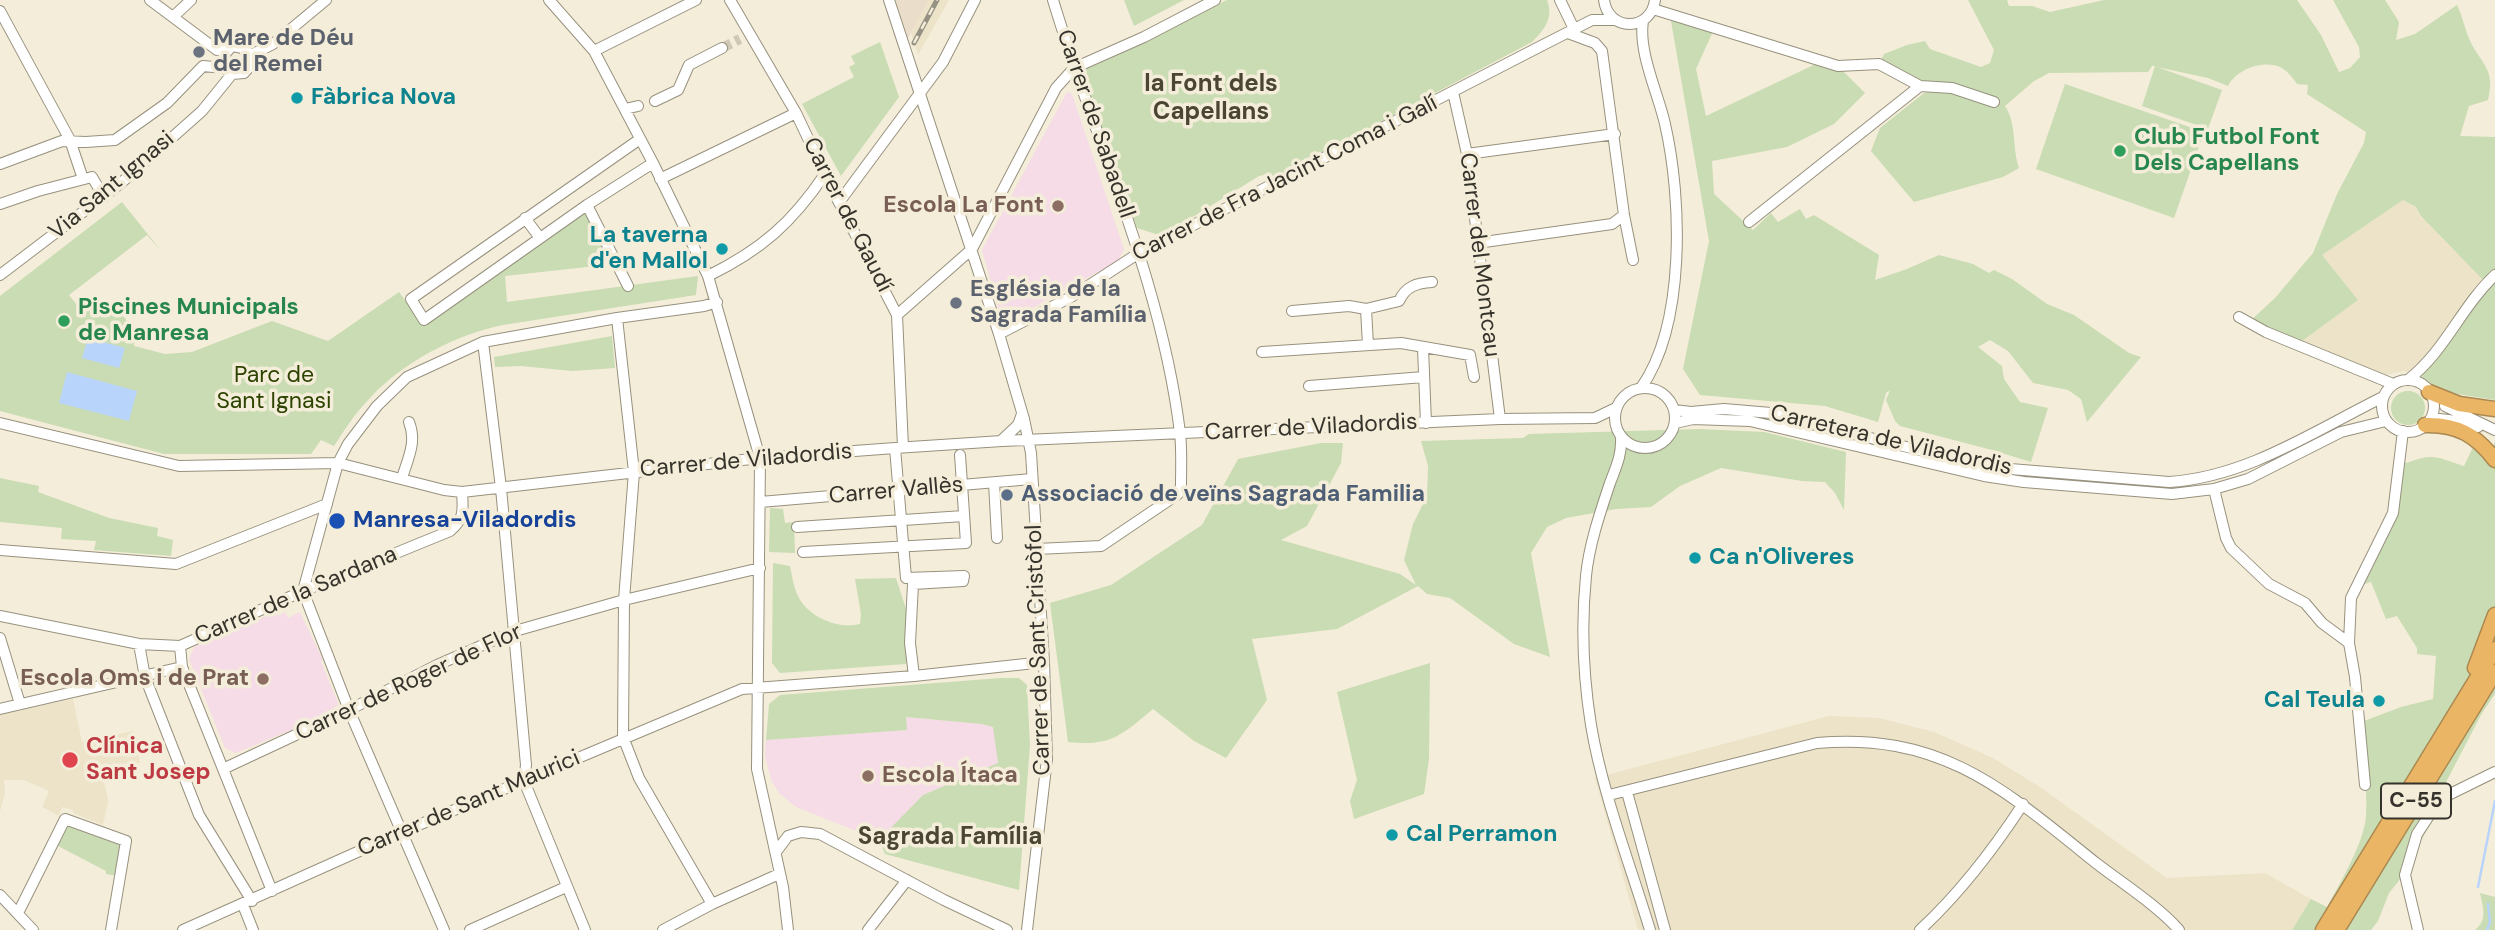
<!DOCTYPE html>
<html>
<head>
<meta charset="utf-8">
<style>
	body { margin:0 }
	canvas { display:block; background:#f4edd9 }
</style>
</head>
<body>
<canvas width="2495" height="930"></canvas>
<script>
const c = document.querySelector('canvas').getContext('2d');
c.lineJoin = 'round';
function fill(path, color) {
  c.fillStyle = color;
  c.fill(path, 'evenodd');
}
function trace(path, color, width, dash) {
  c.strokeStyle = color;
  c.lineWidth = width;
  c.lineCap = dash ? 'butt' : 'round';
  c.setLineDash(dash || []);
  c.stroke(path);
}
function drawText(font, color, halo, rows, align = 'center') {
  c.font = font + ' "DM Sans",sans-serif';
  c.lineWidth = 7;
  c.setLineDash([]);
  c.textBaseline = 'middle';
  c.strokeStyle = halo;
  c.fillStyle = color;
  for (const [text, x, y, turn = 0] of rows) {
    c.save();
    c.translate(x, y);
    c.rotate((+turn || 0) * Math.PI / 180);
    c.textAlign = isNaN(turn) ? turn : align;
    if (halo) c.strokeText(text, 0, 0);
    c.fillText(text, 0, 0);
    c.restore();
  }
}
fill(new Path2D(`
	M929,0H949L918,55L911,33Z
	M2403,200L2416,207L2421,216L2486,283L2426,366L2422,377L2404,371L2376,377L2298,344L2358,300L2322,255Z
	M73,699L82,742L133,731L140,763L115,766V768L102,772L108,801L103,825L73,813V810L62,807L59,816L42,807L49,791L24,780H4L5,793L0,811V715Z
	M1829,716L1879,718L1934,732L1993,758L2040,787L2167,878L2265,873L2311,899L2292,930H1638L1595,778Z`), '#ece3c8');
fill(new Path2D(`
	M892,0H929L906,42Z`), '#eadecb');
fill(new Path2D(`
	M1067,92L1072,94L1124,249L1118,261L1016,317L999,311L982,250Z
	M276,612L278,616L285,612L288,618L300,612L323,660L321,662L338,703L334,712L236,753L225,748L189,659L194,647Z
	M905,717L982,724L994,727L998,763L923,795L879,840L796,807L779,793L771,780L765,756L766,740L906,730Z`), '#f5dce6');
fill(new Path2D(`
	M1124,0H1184L1134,26Z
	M1227,0H1547C1554,18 1544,30 1532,42L1279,175L1272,177L1267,174L1259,176L1162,236L1137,228L1081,69Z
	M1968,0H2007L2009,6H2032L2050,12L2104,0H2297L2321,35L2339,72L2350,68L2360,57L2359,47L2333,0H2385L2399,22L2396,40L2415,34L2457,5C2463,17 2465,31 2471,43C2484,67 2495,70 2488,100L2469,106L2460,136L2495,137V400L2432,390L2422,377L2426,366L2486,283L2421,216L2416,207L2403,200L2322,255L2358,300L2298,344L2248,323L2275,298L2313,253L2337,194L2364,143L2366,132L2307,94L2308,85L2297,84C2293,78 2288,72 2282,68C2264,59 2237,69 2228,86L2208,78L2157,67L2222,90L2208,129L2142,106L2155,66H2152L2148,72L2049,73L2034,81L2005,106C2017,124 2012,147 2019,168L2003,177L1914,202L1871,151L1880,128L1924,93L1948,89L1920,86L1879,64L1884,54L1907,45L1925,41L1930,49L1981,67L1990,63L1994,50Z
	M1670,15L1715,27L1696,69L1706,116L1822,61L1838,66L1865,93L1834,124L1787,147L1712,161L1714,194L1753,230L1771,213L1778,222L1800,209L1806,219L1814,215L1879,255L1875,280L1907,269L1939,255L1973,264L1989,273L1994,270L2012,279L2047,304L2074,315L2129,353L2141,357L2087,422L2081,399L2068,390L2033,383L2008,351L1990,340L1978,347L2002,366L2004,379L2020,402L2048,408L2031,462L1992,450L1900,426L1895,421L1886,400L1890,390L1886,393L1878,422L1825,406L1700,395L1683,369L1709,241Z
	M880,42L899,97L841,176L802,104L854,77L849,67L855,64L851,56Z
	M2065,84L2204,132L2174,218L2036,169Z
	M122,202L162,252L147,235L69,295L81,310L120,312L135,331L134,346L165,354L192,352L272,321L328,341L399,292L423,325L587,211L614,264L505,276L507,302L698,276L696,295L503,325C455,335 403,362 370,398C356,412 345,429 334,446L321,440L311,454H164L0,411V296Z
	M612,336L615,368L572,371L521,366L495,367L494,357Z
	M2391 408a17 17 0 1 1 34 0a17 17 0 1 1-34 0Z
	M1699,429L1764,432L1846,452L1844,510L1835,493L1825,482L1802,481L1721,468L1680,486L1651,507L1616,509L1566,518L1547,527L1531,553L1550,657L1514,644L1450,598L1427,594L1418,586L1337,629L1252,639L1267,700L1226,758L1194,741L1153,709C1122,735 1110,747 1068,742L1050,603L1111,585L1202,525L1238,459L1321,443H1343L1341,463L1307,526L1281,540L1400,574L1416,585L1404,560L1413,524L1427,496L1428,466L1421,441L1523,438L1529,434Z
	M2495,440V694L2482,713L2444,786L2441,807L2419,844L2411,866L2389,893L2378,921L2371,930H2292L2311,899L2327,907C2340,883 2364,843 2366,816C2368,786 2362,754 2359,723L2401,707L2433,699L2436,656L2417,654V648L2397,616L2386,619L2371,582L2355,587L2389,522L2399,459L2407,463C2434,452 2438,458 2464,466L2476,441L2492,455Z
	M0,478L39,486L38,492L109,518L158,528L157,536L173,540L171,556L94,550L96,541L61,539L62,528L0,522Z
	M770,508L783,509L785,523L794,522L795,553L769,552Z
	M773,563L790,566C792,575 793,585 797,594C806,616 837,630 860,624L861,614L855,579L896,578L906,609V664L780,673L772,663Z
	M1430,663L1429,759L1424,794L1354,819L1350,801L1357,780L1337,692Z
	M1001,678H1019L1027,685L1030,745L1019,890L885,854L879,840L923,795L998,763L993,727L982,724L906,717L907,730L766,740L769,704L780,695Z
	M68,826L120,845L118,876L106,874V871L58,846Z
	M2480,893L2495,897V930H2475C2488,920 2483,907 2480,893Z`), '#c9dcb3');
fill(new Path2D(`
	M88,338L125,348L119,368L82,358Z
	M67,372L137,391L129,421L59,403Z`), '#b9d4fb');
trace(new Path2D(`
	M2478,887L2495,801
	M2487,930L2490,922L2488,904`), '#b9d4fb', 2.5);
trace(new Path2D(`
	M722,48L740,39`), '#cec8b6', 10, [10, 5]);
const minor = new Path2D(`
	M150,0L217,50
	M549,0L594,51L653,163L708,276L760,458L757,769L783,887L788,930
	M730,0L796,113L831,187L897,315L903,447
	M889,0L999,334L1024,419L1031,453L1044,662L1047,759L1027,930
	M1560,0L1574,29
	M1604,0C1608,32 1651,32 1655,0
	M1653,9L1838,66L1879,64L1920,86L1952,88L1994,102
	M0,11L70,140L83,179
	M174,16L191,0
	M1568,33L1595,43L1602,51L1624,215L1633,260
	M213,45C230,47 251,42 252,64L244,73L232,74L224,68V55L231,47
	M594,51L696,0
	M251,55L273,44L326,0
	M1453,92L1467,154L1500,419
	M655,101L678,90L689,65L722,48
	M625,109L638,106
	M640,139L411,299L424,320L587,205L653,163
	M1467,154L1615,134
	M0,164L62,141L86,142L115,140L167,103L203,66L224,68
	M660,179L796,113
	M840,201L943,62L975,0
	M0,204L38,191L92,177L104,197
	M587,205L628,286
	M525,218L540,238
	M1749,222L1920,86
	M1477,243L1612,224L1624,215
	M0,275L121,183L202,111L232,74
	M708,276C761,250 792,223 825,174
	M1366,309L1368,345
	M1292,311L1349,306L1366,309L1399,301C1406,286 1417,283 1432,282
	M897,315L972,249L1056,88L1074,68L1144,37L1215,0
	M2239,317L2266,332L2393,384
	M617,318L634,472L624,600L623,737L639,778L712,904
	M999,334L1071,297L1139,253L1543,45L1592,20H1614
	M483,342L501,488L526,765L524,781L585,930
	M1423,348L1426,423
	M1262,352L1401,343L1470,355L1474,377
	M2382 406a26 26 0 1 1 52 0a26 26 0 1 1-52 0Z
	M2408,380C2446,350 2461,307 2495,275
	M1309,386L1424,377
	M1615 418a30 30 0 1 1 60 0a30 30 0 1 1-60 0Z
	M1641,388C1686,324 1682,198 1665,124C1658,93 1638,52 1643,21
	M2445,406L2495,430
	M1674,410L1691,412L1724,409L1771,413L1986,467L2169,482C2247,477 2314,431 2383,397
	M2431,418L2465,422L2478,427
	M0,423L179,466L338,463L444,490L462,492L760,458L895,448L1002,441L1500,419L1595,418L1616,408
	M1675,423L1693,419L1750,421L1984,476L2024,482L2172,494L2214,489L2248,479L2341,432L2386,421
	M1621,437C1622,455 1616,467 1610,483C1600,513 1589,545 1586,576C1581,626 1583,675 1591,725C1602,792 1630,864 1650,930
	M1002,440L1018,425L1022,414
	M895,448L906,578L964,576L963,581L913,584L910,643L914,676
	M402,478C408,458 417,442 409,422
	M994,483L997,538
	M2214,489L2226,538L2231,548L2269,584L2305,603L2322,623L2349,643L2355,677L2365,785
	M760,502L1032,479
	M797,527L964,516
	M1037,549L1101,546L1178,494L1181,486C1181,468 1182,450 1180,433C1162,283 1096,143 1053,0
	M0,550L176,564L327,504
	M803,552L966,543L960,455
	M303,591L338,463L348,444L377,406L407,377L483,342L617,318L704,306L717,302
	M303,591L349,710L444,930
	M0,616L139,644L180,646L303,591L450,531C465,518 463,510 462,492
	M0,638L20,704
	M2349,643L2351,598L2393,513L2403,431
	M139,644L145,677L199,815L252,901
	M180,646L182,667L272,891
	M0,709L182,667
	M225,768L349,710L437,665L515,631L624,600L760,568
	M1627,792L1665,930
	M1609,795L1817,743C1942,732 2005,790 2096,863C2122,883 2158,906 2179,930
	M776,852L788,836L801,832L820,834L944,900L1007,930
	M0,895L33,930
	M243,905L253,930
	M18,913L65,819L126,841L111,930
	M183,930L402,832L742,689L914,676L1044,662
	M470,930L566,887
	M663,930L712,904L779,874
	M868,930L907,880
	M1920,930C1960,893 1993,850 2023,804
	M2418,930L2405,875L2417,834L2440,799L2495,772`);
const highway = new Path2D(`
	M2429,392L2459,404L2495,409
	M2425,425C2457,424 2476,435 2495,460
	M2475,668L2495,615
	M2323,930L2495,649
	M2337,930L2495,672`);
trace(minor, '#97917e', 12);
trace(highway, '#ab8851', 17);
trace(minor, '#fff', 10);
trace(highway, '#eab665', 14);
const rail = new Path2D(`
	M914,43L937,0`);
trace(rail, '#959183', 5);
trace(rail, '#f4edd9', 2.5, [8]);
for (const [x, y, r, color] of [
	[199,52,7,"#6b7280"],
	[297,98,7,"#0f9aa8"],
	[2120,151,7,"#2e9e5b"],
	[1058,206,7,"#8d6e63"],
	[722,249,7,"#0f9aa8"],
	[956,303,7,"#6b7280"],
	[64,321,7,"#2e9e5b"],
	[1007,495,7,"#5c6f8a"],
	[337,521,9,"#1a4fb4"],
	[1695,558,7,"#0f9aa8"],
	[263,679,7,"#8d6e63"],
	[2379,701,7,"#0f9aa8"],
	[70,760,9,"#e0444e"],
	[868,776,7,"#8d6e63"],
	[1392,835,7,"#0f9aa8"]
]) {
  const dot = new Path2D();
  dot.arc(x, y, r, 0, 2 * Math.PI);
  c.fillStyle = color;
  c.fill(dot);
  trace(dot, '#f4edd9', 2.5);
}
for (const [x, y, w] of [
	[2416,801,70]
]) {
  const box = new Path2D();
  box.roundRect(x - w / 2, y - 17.5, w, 35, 5);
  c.fillStyle = '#f4edd9';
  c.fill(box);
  trace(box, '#35332b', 2);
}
drawText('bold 21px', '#35332b', null, [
	["C-55",2416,801]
]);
drawText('bold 23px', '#5b616d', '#f4edd9', [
	["Mare de Déu",213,39],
	["del Remei",213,65],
	["Església de la",970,290],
	["Sagrada Família",970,316]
], 'left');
drawText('bold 23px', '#0d838f', '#f4edd9', [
	["Fàbrica Nova",311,98],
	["La taverna",708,236,"right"],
	["d'en Mallol",708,262,"right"],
	["Ca n'Oliveres",1709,558],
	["Cal Teula",2365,701,"right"],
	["Cal Perramon",1406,835]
], 'left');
drawText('23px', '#35332b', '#f4edd9', [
	["Carrer de Sabadell",1095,124,71],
	["Carrer de Fra Jacint Coma i Galí",1285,179,-27],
	["Via Sant Ignasi",112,186,-40],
	["Carrer de Gaudí",847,215,63],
	["Carrer del Montcau",1479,255,83],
	["Carrer de Viladordis",1311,428,-3],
	["Carretera de Viladordis",1891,441,13],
	["Carrer de Viladordis",746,461,-5],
	["Carrer Vallès",896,491,-5],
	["Carrer de la Sardana",296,596,-23],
	["Carrer de Sant Cristòfol",1039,650,-92],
	["Carrer de Roger de Flor",409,683,-25],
	["Carrer de Sant Maurici",469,804,-23]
]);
drawText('bold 23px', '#27864d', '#f4edd9', [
	["Club Futbol Font",2134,138],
	["Dels Capellans",2134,164],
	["Piscines Municipals",78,308],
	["de Manresa",78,334]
], 'left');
drawText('bold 23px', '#785e54', '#f4edd9', [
	["Escola La Font",1044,206],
	["Escola Oms i de Prat",249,679],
	["Escola Ítaca",882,776,"left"]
], 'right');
drawText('23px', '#2d4300', '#f4edd9', [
	["Parc de",274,376],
	["Sant Ignasi",274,402]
]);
drawText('bold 23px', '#4e5e75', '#f4edd9', [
	["Associació de veïns Sagrada Familia",1021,495]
], 'left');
drawText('bold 23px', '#164399', '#f4edd9', [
	["Manresa-Viladordis",353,521]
], 'left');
drawText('bold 23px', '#be3a42', '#f4edd9', [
	["Clínica",86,747],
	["Sant Josep",86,773]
], 'left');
drawText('bold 24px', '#4b4534', '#f4edd9', [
	["la Font dels",1211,85],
	["Capellans",1211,113],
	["Sagrada Família",950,838]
]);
</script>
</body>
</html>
